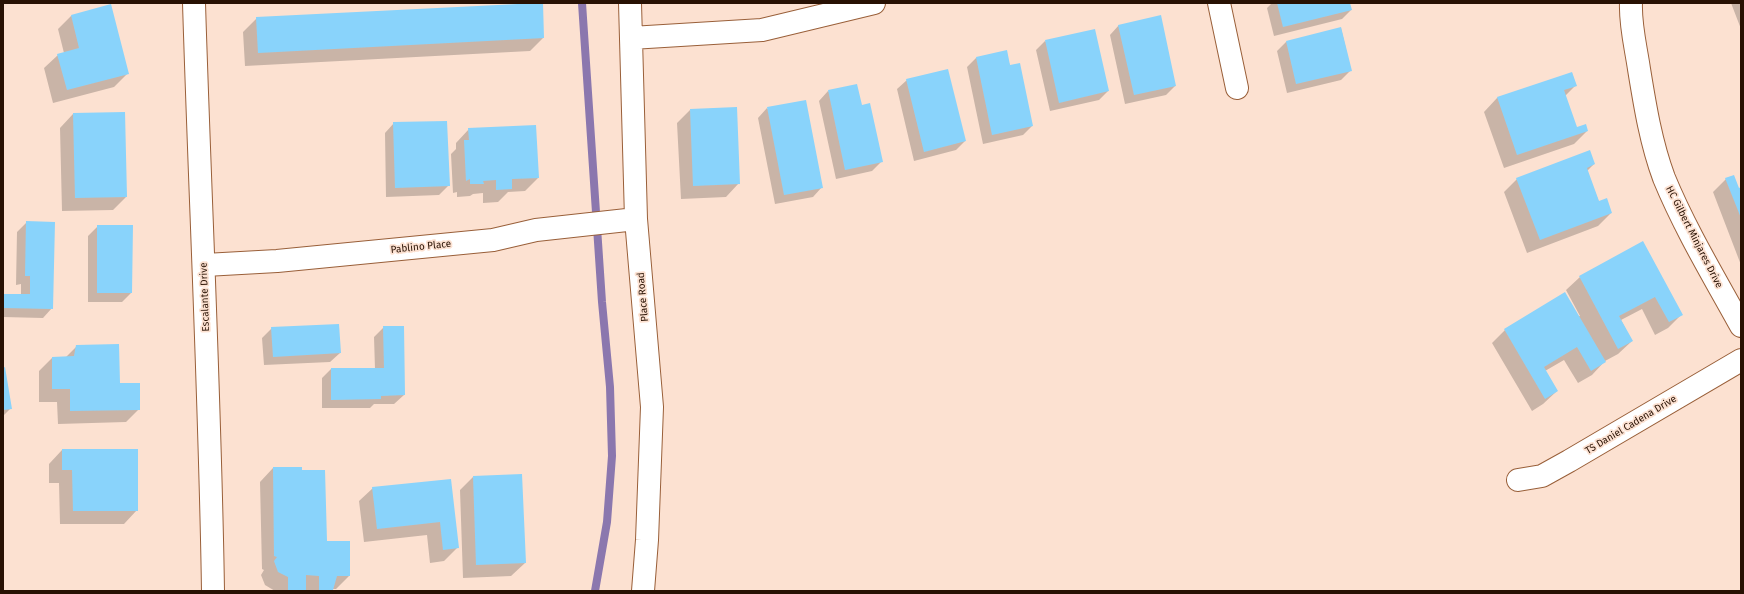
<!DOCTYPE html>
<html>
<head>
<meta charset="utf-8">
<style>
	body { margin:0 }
	#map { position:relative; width:1744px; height:594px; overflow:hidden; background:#fce1d1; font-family:"Fira Sans",sans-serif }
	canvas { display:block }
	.frame { position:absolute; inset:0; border:4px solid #281103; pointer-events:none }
</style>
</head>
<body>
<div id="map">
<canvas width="1744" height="594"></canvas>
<div class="frame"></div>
</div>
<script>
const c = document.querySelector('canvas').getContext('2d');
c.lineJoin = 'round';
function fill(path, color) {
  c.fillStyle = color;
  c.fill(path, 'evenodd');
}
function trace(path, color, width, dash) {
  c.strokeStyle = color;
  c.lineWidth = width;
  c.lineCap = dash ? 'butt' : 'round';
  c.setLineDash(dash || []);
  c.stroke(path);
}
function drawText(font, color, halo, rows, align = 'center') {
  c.font = font + ' "Fira Sans",sans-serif';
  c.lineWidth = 3.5;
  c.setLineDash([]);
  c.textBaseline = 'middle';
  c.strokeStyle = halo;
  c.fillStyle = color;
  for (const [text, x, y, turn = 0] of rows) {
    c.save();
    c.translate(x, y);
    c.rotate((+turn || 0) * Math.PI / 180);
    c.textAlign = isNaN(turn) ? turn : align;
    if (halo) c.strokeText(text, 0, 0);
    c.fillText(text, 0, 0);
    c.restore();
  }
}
fill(new Path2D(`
	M1272,3H1349L1351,10L1342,19L1274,36L1267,8Z
	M1731,3H1741V29Z
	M110,6L127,74L114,87L53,103L44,68L58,55L64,53L58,29L71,16Z
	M257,18L543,38L530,51L245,66L243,32Z
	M1119,25L1175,86L1166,95L1125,104L1110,35Z
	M1341,28L1351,70L1341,80L1287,93L1277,51L1286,42Z
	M1045,41L1108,91L1099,100L1050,111L1036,50Z
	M1006,52L1010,66L1032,126L1023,135L983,144L967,67L976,58Z
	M1572,73L1576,85L1565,96L1576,129L1587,131L1574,144L1504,168L1484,112L1497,98Z
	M907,80L965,141L956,150L914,161L897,89Z
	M828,91L861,106L881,162L872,171L836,179L819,101Z
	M767,108L822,187L813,197L775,204L758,118Z
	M690,110L739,183L726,197L681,199L677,123Z
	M124,113L126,197L113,210L62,211L60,128L73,114Z
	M394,123L448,186L439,195L386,197L385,133Z
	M469,129L538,178L525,191L508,192L498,202L483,203V193L473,194L470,196L457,197V192L453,193L451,154L456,149V143Z
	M1594,164L1587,171L1599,202L1611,213L1598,226L1527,253L1504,192L1517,179Z
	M1726,179L1739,189L1741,188V265L1713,192Z
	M27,222L52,308L43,318L3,317V295H21V284L16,285L17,232Z
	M98,226L131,293L122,302H88V236Z
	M1643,243L1681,315L1668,328L1655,335L1642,309L1621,320L1632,341L1618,354L1605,361L1592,375L1578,383L1564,360L1545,371L1557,391L1543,404L1532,411L1492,343L1505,330L1580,316L1566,290L1580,277Z
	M384,327L404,395L394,404H374L370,408H322V378L331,369H375L374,337Z
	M272,328L340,353L330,362L264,365L262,338Z
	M77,346L119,384L139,409L126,422L58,424L57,402H39V371L52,358H65Z
	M3,369L10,409L3,416Z
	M62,450L137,510L124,524H60L59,483H49V464Z
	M273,468L349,576L336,589H333L331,591H306V588L303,591H275L265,585L261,575L264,570L262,569L260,482Z
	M473,477L525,563L511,576L463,578L460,490Z
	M450,480L457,548L444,561L430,563L427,535L364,542L359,501L373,488Z`), '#0003');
trace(new Path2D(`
	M582,3L602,302L610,387L612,456L607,522L595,591`), '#8b77ae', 8);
fill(new Path2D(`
	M538,3H543L544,38L258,53L256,17Z
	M1277,3H1350L1352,10L1283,27Z
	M111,4L129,74L67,90L57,54L79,48L71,15Z
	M1161,15L1176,86L1134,95L1118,25Z
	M1341,27L1352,71L1296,84L1286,41Z
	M1095,29L1109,91L1059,103L1045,40Z
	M1007,50L1010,65L1020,63L1033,126L992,135L976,57Z
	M948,69L966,141L924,152L906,79Z
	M1572,72L1577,86L1564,90L1577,127L1586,124L1588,131L1517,155L1497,97Z
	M857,84L862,105L870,103L883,162L845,170L828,90Z
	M806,100L823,188L784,195L767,107Z
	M737,107L740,184L693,186L690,109Z
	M125,112L127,197L75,198L73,113Z
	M447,121L450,186L395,188L393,122Z
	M536,125L539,178L512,179V189L496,190V180L483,181L484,184H470V179L466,181L464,140H469L468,128Z
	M1590,150L1595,164L1587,168L1599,201L1607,198L1612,213L1540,240L1516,178Z
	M1734,175L1739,188L1741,187V218L1725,178Z
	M26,221L55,222L53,309L3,308V294H30V276H25Z
	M97,225H133L132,293H97Z
	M1643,241L1683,315L1669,322L1655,297L1619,316L1633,341L1618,349L1579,276Z
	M1565,292L1606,362L1591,371L1577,347L1544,367L1558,391L1545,399L1504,329Z
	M339,324L341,353L273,357L271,327Z
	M383,326H404L405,395L381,396V399L331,400V368H384Z
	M119,344L120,383H140V410L70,411V389H52V357L74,356L76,345Z
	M5,367L12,409L3,410V368Z
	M62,449H138V511H73L72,470H62Z
	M273,467H302V470H325L327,541H350V576H337L333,590H319V576L306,575V590H288V577L278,572L274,561L277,557L274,556Z
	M522,474L526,563L476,565L473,476Z
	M451,479L459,548L443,550L440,522L377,529L372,487Z`), '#89d3fb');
const minor = new Path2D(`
	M194,3C200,199 210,395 213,591
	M630,3L636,219L652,407L647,540L643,591
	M1219,3L1237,88
	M1631,3C1630,25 1636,48 1639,69C1645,106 1651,143 1664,178C1685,229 1714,277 1741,326
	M631,38L762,30L874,3
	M205,265L277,261L493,240L536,230L636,219
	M1518,480L1542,476L1569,461L1741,360`);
trace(minor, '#995f39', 24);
trace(minor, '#fff', 22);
drawText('10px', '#281103', '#fce1d1', [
	["HC Gilbert Minjares Drive",1694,237,63],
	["Pablino Place",421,247,-6],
	["Escalante Drive",205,297,-92],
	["Place Road",643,297,-95],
	["TS Daniel Cadena Drive",1631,425,-31]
]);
</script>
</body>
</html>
